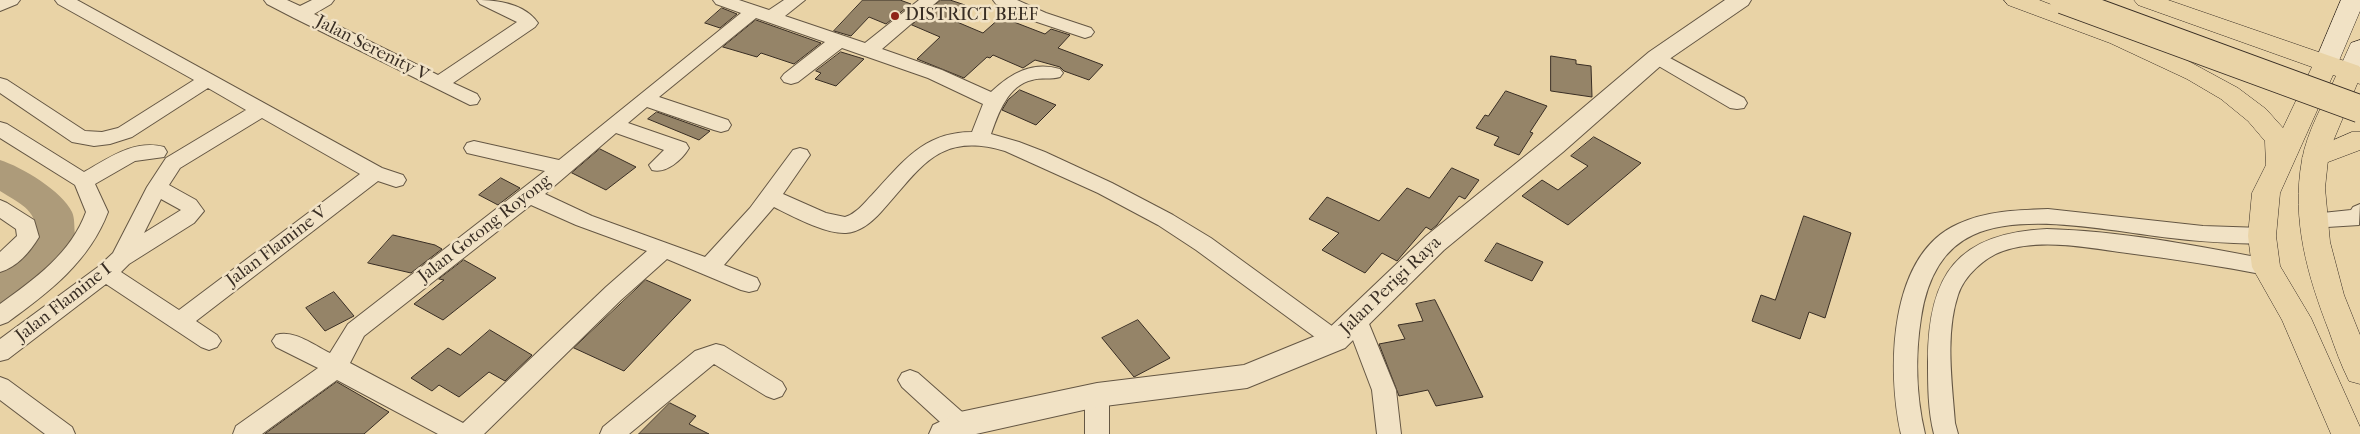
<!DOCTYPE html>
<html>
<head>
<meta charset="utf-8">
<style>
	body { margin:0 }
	canvas { display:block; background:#e9d3a6 }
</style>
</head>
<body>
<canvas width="2360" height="434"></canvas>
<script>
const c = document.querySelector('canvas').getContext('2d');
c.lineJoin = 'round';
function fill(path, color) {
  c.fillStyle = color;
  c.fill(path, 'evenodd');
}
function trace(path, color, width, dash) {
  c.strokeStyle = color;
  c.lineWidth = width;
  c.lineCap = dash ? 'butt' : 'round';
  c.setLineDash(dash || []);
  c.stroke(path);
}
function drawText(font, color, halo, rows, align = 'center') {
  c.font = font + ' "IM FELL French Canon",serif';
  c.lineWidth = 5;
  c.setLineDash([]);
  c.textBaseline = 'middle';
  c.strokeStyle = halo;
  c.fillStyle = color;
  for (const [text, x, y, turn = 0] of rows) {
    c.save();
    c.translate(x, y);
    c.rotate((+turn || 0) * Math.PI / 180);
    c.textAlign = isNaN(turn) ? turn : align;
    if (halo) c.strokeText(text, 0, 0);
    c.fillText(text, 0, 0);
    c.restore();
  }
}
fill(new Path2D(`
	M0,160C22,167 62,191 72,212C75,218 74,228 75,235C58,265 34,296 0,307V270L21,254L37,233C35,208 20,204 0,191Z`), '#ad9b7a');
const building = new Path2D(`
	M863,0H900L911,4L886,24L869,17L851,36L834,31Z
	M941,0H950L965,5L950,19L983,33L1001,17L1045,34L1051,29L1070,35L1058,48L1103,65L1089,80L1064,71L1060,67L1035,60L1023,68L993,55L990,58L987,57L964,78L917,59L940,37L912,25Z
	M722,8L737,14L720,28L705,23Z
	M756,20L821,43L794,64L761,53L757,57L723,47Z
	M841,52L864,59L836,86L815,79L821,73L816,71Z
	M1551,56L1576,60V64L1591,66L1592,97L1551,91Z
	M1020,90L1056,105L1036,125L1002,110L1008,100Z
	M1506,91L1547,106L1530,132L1533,133L1519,155L1494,145L1499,137L1476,128L1485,115L1488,116Z
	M657,112L710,131L699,140L648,119Z
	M1594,137L1641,163L1568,225L1522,196L1542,180L1558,190L1588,166L1571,156Z
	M600,149L636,167L606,190L572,173Z
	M1452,168L1479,180L1465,199L1459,196L1437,225L1431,230L1426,227L1397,261L1382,253L1365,273L1322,250L1339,233L1309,219L1327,197L1379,221L1407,188L1429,198Z
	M501,178L520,188L498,205L479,195Z
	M1804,216L1851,233L1825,318L1809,312L1800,339L1752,321L1761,295L1775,300Z
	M393,235L435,245L442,249L411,273L368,263Z
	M1497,243L1543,262L1532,281L1485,261Z
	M464,260L496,278L443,320L414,304L444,280L439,279Z
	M646,280L691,300L624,371L574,348Z
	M334,292L354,316L325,331L306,308Z
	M1435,300L1451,332L1483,397L1436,406L1428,390L1399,396L1379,344L1405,339L1398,325L1423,321L1416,304Z
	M1138,320L1170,358L1134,377L1102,338Z
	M490,330L532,355L505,381L489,372L459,397L439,385L432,391L411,378L448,348L460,355Z
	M337,382L389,412L364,434H265Z
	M670,403L696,416L689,424L709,434H639Z`);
fill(building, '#958468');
trace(building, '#392e24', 1);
const minor = new Path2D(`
	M0,0H20L17,4L0,11Z
	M55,0H77L382,168L403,175L406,180L403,185L396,187L378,181L196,321L217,335L221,341L217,347L209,350L201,347L106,284L8,359L0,361V339L98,267L113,253L147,187L166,158L246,110L208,88L132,137L110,144L94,146L72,142L0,93V78L7,80L85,131L102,132L118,128L194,80L58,4ZM262,118L360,174L179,310L121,272L129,264L194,223L204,211L196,200L169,185L180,168ZM161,199L181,210L144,233Z
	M264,0H287L300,6L312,0H334L331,4L314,14L438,75L517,22L480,4L477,0C498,0 525,4 538,23L535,27L453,83L477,94L480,99L477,104L470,105L294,18L267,4Z
	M713,0H739L769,10L784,0H805L785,16L865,43L919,0H939L882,49L942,70L991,92C1011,73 1032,61 1060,69L1063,73L1060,77C1051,80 1041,77 1032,80C1008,85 998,114 991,134L1019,142L1045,152L1112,183L1173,215L1211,238L1343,334L1347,340L1343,346L1335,349L1327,346L1196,250L1158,225L1098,193L1005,151C938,131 921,168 881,212C872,222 860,232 846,233C825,234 792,216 774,207L724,265L757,278L760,284L757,290L749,292L741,290L667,259L621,300L484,434H438L337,380L262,434H233L236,426L318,368L276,347L272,341L276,335C293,329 314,345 330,353L348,324L545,171L467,153L464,148L467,143L474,141L559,160L741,13L716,4ZM756,18L825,42L784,74L781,78L784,82L791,84L798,82L842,48L928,78L983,104L972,132C923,132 902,163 872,195C864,203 856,214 845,217L826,213L783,194L810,155L807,150L800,148L793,150L750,208L705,257L592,216L545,194L616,133L664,150L649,165L652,170C666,174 682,160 689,148L686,143L628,123L647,107L714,130L721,132L728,130L731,125L728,120L659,97ZM531,205L576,225L647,251L606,287L463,423L350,363L364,336Z
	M993,0H1017L1046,13L1091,28L1094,32L1091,36L1085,38L1034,21L996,4Z
	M1657,51L1744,98L1747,103L1744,108L1737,109L1730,108L1650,61L1648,57L1650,53Z
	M0,122L7,124L84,172C109,158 134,139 164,147L167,152L164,157L135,161L95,184L108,212C89,262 49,292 8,322L0,325V304C35,279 71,253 86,212L75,185L0,138Z
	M0,200L7,203L34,220L39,237C30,252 17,267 0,272V252L17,236L16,229L0,218Z
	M2360,204L2359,225L2311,228L2303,225L2300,220L2303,215L2351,210L2353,207Z
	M2048,209L2203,226L2262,228L2270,230L2273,236L2270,242L2262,244C2232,243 2202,242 2171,238C2115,232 2025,211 1973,235C1940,250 1926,284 1921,318C1915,356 1916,396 1925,434H1901C1887,371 1888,255 1958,224C1986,211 2017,210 2048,209Z
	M2047,229C2120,231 2194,245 2266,259L2274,261L2277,267L2274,273L2266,275C2220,266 2174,259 2127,253C2088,248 2042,238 2003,251C1985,257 1964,276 1958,295C1945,334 1952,382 1955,423L1958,434H1934C1928,411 1928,385 1928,362C1928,275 1957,233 2047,229Z
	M1356,310L1364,313L1367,319L1396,390L1401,434H1377L1372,390L1345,319L1348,313Z
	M716,344L724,346L782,382L786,389L782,396L774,399L766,396L714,364L629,434H600L603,427L695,351Z
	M910,370L918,373L969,418L972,425L969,432L963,434L951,432L902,387L898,380L902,373Z
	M0,377L8,380L72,427L75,434H45L0,400Z
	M1097,385L1105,388L1109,395V434H1085V395L1089,388Z`);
const tertiary = new Path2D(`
	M1725,0H1751L1748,5L1665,62L1563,152L1444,250L1345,348L1247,388L1097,407L976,434H929L933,425L960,412L1097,383L1244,365L1325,332L1426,236L1545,140L1649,52Z`);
const secondary = new Path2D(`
	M2341,0H2360V11L2335,70L2326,72L2317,70L2314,64Z
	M2360,40V76L2350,80L2341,78L2338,72L2351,43Z`);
const primary = new Path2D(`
	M2004,0H2039L2166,49L2238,88L2266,109L2283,128L2312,67L2138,5L2134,0H2168L2359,66L2360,77L2334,139L2328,160L2325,188L2330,242L2344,295L2360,335V384L2349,381C2341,365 2335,348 2329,331C2308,277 2291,220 2302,160C2307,131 2324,103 2336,76L2333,75L2280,193L2276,236L2280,266L2311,318L2360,427V434H2331L2282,320L2252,267L2248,236L2252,193L2266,165L2265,141L2248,121L2221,99L2187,79L2110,43L2008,5Z`);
const motorway = new Path2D(`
	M2350,64L2360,67V84L2341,78L2338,72L2341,66Z
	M2352,132H2360V150L2315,167L2306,164L2302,158L2306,152Z`);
trace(minor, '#655744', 2);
trace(tertiary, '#655744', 2);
trace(secondary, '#392e24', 1);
trace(primary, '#392e24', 1);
trace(motorway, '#392e24', 1);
fill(minor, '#f1e2c5');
fill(tertiary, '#f1e2c5');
fill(secondary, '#f1e2c5');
fill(primary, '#e9d3a6');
fill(motorway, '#e9d3a6');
const motorwayBridge = new Path2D(`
	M2063,0L2360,109`);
trace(motorwayBridge, '#392e24', 29, []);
trace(motorwayBridge, '#e9d3a6', 27);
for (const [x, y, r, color] of [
	[895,16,5,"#8f2418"]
]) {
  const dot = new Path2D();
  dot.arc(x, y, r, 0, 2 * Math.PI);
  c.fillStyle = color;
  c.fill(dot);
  trace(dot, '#f1e2c5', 2);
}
drawText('18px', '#392e24', '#f1e2c5', [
	["DISTRICT BEEF",905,16]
], 'left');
drawText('18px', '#392e24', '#f1e2c5', [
	["Jalan Serenity V",372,49,27],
	["Jalan Gotong Royong",485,229,-38],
	["Jalan Flamine V",277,247,-37],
	["Jalan Perigi Raya",1391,286,-44],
	["Jalan Flamine I",64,303,-38]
]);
</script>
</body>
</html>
